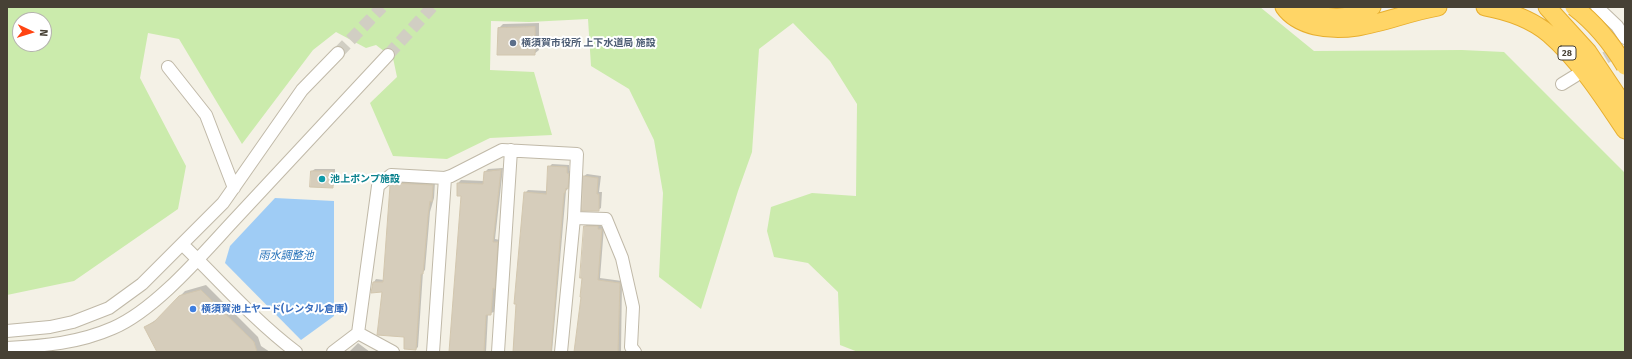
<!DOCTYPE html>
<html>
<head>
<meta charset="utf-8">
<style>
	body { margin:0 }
	#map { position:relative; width:1632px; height:359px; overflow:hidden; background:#f4f1e6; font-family:"Fira Sans",sans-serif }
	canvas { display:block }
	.frame { position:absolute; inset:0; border:8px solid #474135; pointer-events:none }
	.north { position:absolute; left:12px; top:12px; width:40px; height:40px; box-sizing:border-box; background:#fff; border:1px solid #b5b3ae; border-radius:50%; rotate:94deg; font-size:11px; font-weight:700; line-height:16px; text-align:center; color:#474135 }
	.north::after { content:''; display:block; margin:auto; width:14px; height:18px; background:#ff4412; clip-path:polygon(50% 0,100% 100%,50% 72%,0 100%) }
</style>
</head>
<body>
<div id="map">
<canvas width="1632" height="359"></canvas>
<div class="frame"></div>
<div class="north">N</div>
</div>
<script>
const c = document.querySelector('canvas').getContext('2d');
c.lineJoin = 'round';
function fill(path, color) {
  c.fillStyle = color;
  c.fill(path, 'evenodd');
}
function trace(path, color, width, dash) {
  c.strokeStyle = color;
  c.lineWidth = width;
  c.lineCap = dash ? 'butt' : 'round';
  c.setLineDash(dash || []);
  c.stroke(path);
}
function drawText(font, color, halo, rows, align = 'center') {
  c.font = font + ' "Fira Sans","Noto Sans JP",sans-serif';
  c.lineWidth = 4;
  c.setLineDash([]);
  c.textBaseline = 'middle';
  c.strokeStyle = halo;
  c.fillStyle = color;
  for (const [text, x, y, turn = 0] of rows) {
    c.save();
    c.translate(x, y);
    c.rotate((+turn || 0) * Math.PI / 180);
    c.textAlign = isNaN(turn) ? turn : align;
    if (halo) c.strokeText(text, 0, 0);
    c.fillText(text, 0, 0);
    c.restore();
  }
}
fill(new Path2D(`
	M7,7H1260L1314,51L1462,50L1504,52L1625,173V352H858L840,345L838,292L808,263L774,257L767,231L771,207L812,193L856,196L857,104L830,61L793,23L759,49L752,152L738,191L701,309L659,277L663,193L654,140L629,89L591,66L588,19L529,22L491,21L490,70L534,72L552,135L490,138L447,159L393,156L370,103L397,77L393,58L376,45L366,48L336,32L313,50L242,144L179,39L148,33L140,78L186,166L178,209L74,281L7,295ZM20,20H44V44H20Z`), '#cbebac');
fill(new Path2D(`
	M275,198L334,201V316L301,340L225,263L230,246Z`), '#9fccf5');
fill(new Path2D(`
	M539,23V50L534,54H498L499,28L503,24Z
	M552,164L569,165V171H571L570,185L566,191L552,352H513L525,193L528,190L547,191L549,167Z
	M503,168L495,239L500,240L497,285L494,312L488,314L486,352H450L462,195H458V183L461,180L484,181L485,172L488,169Z
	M315,169H335V184L332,187L312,171Z
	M587,174L601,176L599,192H602L601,208L598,210L584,176Z
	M397,181L435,182L434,198L430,212L425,270L423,272L418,347L416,349L405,336L383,291L374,282L376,279L384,280L391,186Z
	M588,224H601V226L604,227L600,278L622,281L621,352H576L583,277L585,226Z
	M206,285L258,337L261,346L270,352H158L145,327L160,317L185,291Z
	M358,343L370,352H349Z`), '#0003');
const building = new Path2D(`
	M535,27V55H497L498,28Z
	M548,166L567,167V173L569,174L568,189L566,188L565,193H564L551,352H513L516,304H514L524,192L546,194Z
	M501,170L493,242H498L495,289L493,288L491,315H486L484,352H449L461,196H457V183L483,184L484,172Z
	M311,171H333V188L310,187Z
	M583,176L598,178L597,194H599V211H582Z
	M393,183L433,185L432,202L430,201L428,216L423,274H421L416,350L404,349V337L377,335L382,292L371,293L373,282H383L390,186Z
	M584,226H598V229H602L598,280L620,283L618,352H574L581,297H580L582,278H580Z
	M201,290L254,342L257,352H157L144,327L154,322L179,296Z`);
fill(building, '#d6cdbb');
trace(building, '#d2c6ae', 1);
trace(new Path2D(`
	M338,53L382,7
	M388,55L432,7
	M1590,67L1620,49`), '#d1cec3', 12, [12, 6]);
const minor = new Path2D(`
	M1597,7L1617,26L1625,38
	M168,67L206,115L234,188
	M1562,84L1575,76
	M574,218L606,219L622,258L633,307L631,347L635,352
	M183,245C220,281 254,320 296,352
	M7,331L50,327L73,322L109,308L142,284L223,203L302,90L338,53
	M7,348C44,346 79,343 113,328C157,309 204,252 237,217C287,163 337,109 388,55
	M333,352L358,333
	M393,352L358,333L378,186L391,175L445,178L451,176L502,150L577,154L574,218L561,352
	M433,352L445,178
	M498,352L511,150`);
const highway = new Path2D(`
	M1284,7C1291,17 1303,23 1315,26C1358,36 1396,14 1438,7
	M1304,7C1325,22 1350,19 1372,7
	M1485,7C1507,11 1531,19 1549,34C1579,60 1603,97 1625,130
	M1547,7L1588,52L1625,107`);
trace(minor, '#c0b9a8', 14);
trace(highway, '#e7ae2e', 19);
trace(minor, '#fff', 12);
trace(highway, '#ffd566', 17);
const highwayBridge = new Path2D(`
	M1574,7C1595,23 1612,44 1625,66`);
trace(highwayBridge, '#e7ae2e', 19, []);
trace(highwayBridge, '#ffd566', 17);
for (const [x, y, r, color] of [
	[513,43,4,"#5c6f8a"],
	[322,179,4,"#0f9aa8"],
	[193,309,4,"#3f7fe0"]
]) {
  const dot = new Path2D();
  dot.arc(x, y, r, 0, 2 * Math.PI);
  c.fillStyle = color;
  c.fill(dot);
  trace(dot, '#fff', 1.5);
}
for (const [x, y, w] of [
	[1567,53,18]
]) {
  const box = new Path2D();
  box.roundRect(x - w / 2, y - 7, w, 14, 3);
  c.fillStyle = '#fff';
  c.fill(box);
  trace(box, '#474135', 1);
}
drawText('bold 9px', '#474135', null, [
	["28",1567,53]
]);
drawText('bold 10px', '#4e5e75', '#fff', [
	["横須賀市役所 上下水道局 施設",521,43]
], 'left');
drawText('bold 10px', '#0d838f', '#fff', [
	["池上ポンプ施設",330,179]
], 'left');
drawText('bold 10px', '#366cbe', '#fff', [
	["横須賀池上ヤード(レンタル倉庫)",201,309]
], 'left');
drawText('italic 11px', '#2773ba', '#fff', [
	["雨水調整池",286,256]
]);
</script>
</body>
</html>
